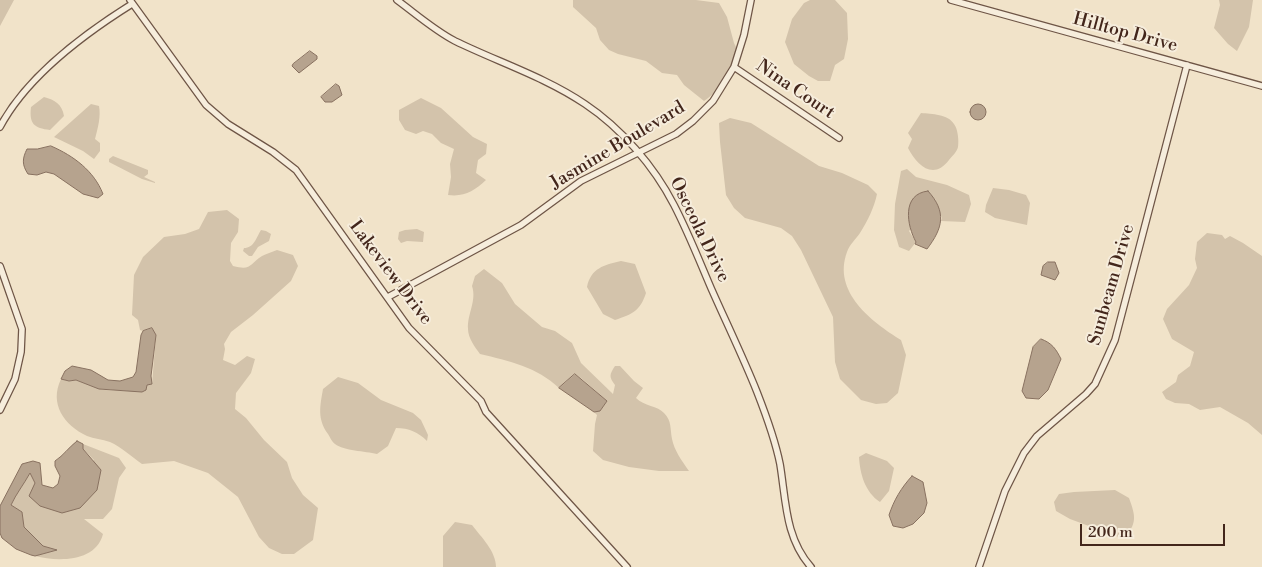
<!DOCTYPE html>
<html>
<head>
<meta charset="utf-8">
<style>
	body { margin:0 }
	#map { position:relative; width:1262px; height:567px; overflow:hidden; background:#f1e3c9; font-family:"Libre Bodoni",serif }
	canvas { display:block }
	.scale { position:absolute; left:1080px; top:524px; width:145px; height:22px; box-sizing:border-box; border:2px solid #43261b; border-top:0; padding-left:6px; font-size:15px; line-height:18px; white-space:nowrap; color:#43261b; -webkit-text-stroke:4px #f6eddc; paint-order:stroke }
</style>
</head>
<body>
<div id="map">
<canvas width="1262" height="567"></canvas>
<div class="scale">200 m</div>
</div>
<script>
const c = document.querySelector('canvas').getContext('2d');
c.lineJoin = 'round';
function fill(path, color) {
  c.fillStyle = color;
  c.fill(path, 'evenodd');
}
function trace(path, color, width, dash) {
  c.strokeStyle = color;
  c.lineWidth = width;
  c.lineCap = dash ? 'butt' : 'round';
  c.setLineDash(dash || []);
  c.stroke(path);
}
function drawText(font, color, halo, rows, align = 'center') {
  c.font = font + ' "Libre Bodoni",serif';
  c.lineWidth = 4;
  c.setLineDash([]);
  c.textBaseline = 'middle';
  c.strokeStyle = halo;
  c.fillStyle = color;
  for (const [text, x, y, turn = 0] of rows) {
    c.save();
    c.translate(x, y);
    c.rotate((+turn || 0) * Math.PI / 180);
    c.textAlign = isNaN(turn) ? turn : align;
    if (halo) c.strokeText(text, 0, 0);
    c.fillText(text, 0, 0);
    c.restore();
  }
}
fill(new Path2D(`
	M0,0H14L0,26Z
	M573,0H696L719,3L727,17L734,43L737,49C731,69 722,89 704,101L684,85L677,75L662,73L646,61L618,54L609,50L600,40L596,28L573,7Z
	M810,0H835L847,13L848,39L844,59L835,65L830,81H818L809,76L794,64L785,42L792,19L804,3Z
	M1219,0H1253L1249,27L1237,51L1228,44L1214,28L1220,5Z
	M44,97C55,100 62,104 64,116L50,130C34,128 29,124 31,107Z
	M421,98L441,108L473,137L487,144L486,154L478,160L476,173L486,180C474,191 465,197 448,195L451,177L450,164L454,149L441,143L432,134L423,131L416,134L405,130L399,120V110Z
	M91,104L99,106C101,116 98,128 95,139L100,143V151L94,159L83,151L54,137Z
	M921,113C932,114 948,114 954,124C958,129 959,141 958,147C957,152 952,156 949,160C933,181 917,165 908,148L912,139L908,133Z
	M730,118L751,123L819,166L842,173L868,185L877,194C874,208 868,220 860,233C856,239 849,245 847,252C832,292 872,322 901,340L906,355L898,393L887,403L876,404L861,400L840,379L835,362L833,317L801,250L792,236L781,228L745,218L734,208L726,195L720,142L719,123Z
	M113,156L148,170V174L144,177L155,182V183L142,179L109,162V159Z
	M907,169L916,177L947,185L969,195L971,204L965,222L941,221L942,218L935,199L909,231L916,242L909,251L899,247L894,230L895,204L901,171Z
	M993,188L1009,190L1026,195L1030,203L1027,225L995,218L985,212L986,205Z
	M227,210L239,219L238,232L231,243L230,261L233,266C252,271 249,264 262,256C266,254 272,252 277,250L293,255L298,266L291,281L253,315L231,332L224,344L225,349L223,360L235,365L247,356L255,359L251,373L236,393L235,409L246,418L264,440L287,462L292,478L303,495L318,508L313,540L294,554H282L269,548L259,537L238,497L208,473L174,461L142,464C132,457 121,447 110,442C102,439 94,439 87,436C64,425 49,404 61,379L69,381L76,380L103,390L141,391L147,385L152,384L156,335L152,328L143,331L140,330L138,320L132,315L134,275L143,257L164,237L185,234L199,229L208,212Z
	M417,229L424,232L423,242L407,241L401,243L398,239L399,232L405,230Z
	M261,230L266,231L271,234L269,241L258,247L252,256H249L243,251L244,248C254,248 256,238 261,230Z
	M1207,233L1222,235L1225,239L1230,236L1243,243L1262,256V435L1248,423L1220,407L1200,410L1189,404L1175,403L1166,399L1162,392L1176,382L1178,375L1190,366L1194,352L1172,339L1163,319L1167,309L1189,285L1197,268L1195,259L1197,242Z
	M621,261L635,264L646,293C640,311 633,314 615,320L603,314L587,287C591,268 604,265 621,261Z
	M484,269L502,283L515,304L542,327L555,331L572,343L581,363L613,394L615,385C609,377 609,375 615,366H620L634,381L643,388L636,398C644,406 658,406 664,413C672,421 670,429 672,439C674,450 682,461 689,471H659L629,467L603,460L593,451L595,424L597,415L594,412L600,411L607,401C596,392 587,382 575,374L559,388C537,367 509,361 480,354C475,347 468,338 468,329C467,314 477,301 472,286L475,276Z
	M338,377L358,383L381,400L413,413L421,420L428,435L427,441C418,432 409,428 396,428L388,446L377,454C365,451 344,451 335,444C332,442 330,437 328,434C317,419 320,406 323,389Z
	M83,444L119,458L126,468L119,478L112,509L103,519H84L103,534C96,562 58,562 35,556L55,550L43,546L24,527L22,512L11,505C16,494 24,484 30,473L35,483L40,506L94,460L83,449Z
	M866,453L887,461L894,468L889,491L880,502C865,492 860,474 859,457Z
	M1115,490L1129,498C1136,517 1137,523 1124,539L1070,519L1056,511L1054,502L1059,494L1074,492Z
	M455,522L472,525C481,537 496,551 496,567H443V536Z`), '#d3c3ab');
const water = new Path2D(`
	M310,51L317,56V59L299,73L292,66L293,64Z
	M336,84L339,86L342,95L332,102H325L321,97Z
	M970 112a8 8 0 1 1 16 0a8 8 0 1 1-16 0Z
	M51,146C74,156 94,171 103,194L98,198L83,194L54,174L46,172L37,175L28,174C22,165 22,159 27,149H37Z
	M928,191C947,212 943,228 927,249L915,244L916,242C907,226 901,194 928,191Z
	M1048,262H1055L1059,273L1055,280L1041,275L1043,266Z
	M152,328L156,335L151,376L152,384L147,385L146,390L142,392L99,389L76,380L69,381L61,379L65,371L72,366L91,370L108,380L120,381L133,377L136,372L141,335L143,331Z
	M1041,339C1052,343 1056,349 1061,359L1048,390L1039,399L1026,398L1022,391L1033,347Z
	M575,374L607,401L600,411L594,412L559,388Z
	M77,441L83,444V449L101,470L97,490L80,508L62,513L40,506L29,496L35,483L30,473C24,484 16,494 11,505L22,512L24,527L43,546L57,550L35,556L31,555L16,549L2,538L0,533V506L22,464L33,461L40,463L42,485L53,488L58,484L60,476L55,466V461C64,455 68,448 77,441Z
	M912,476L923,482L927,503L924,513L913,524L903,528L893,526L889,515C894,500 901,488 912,476Z`);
fill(water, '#b6a38e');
trace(water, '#887160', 1);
const minor = new Path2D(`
	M130,0L206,105L228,124L273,152L296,170L409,328L481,401L486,412L627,567
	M397,0C416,14 434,30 455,41C498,62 545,77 585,104C621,128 654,166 674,205C688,232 699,260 711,288C726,322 743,357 757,392C766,415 775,439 780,464C786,500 785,538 811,567
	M951,0L1262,86
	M734,67L839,138
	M0,127C27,76 84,34 132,4
	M0,266L22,329L21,352L15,379L0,410
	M388,297L521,225L581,181L676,134L693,121L713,101L734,67L744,35L751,0
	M979,567L1005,491L1024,453L1037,436L1086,394L1095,384L1115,340L1187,65`);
trace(minor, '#6e5546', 8);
trace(minor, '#f6eddc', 5.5);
drawText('18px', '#43261b', '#f6eddc', [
	["Hilltop Drive",1125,33,15],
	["Nina Court",795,90,34],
	["Jasmine Boulevard",618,146,-31],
	["Osceola Drive",699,230,64],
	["Lakeview Drive",390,273,53],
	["Sunbeam Drive",1112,285,-74]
]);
</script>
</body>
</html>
